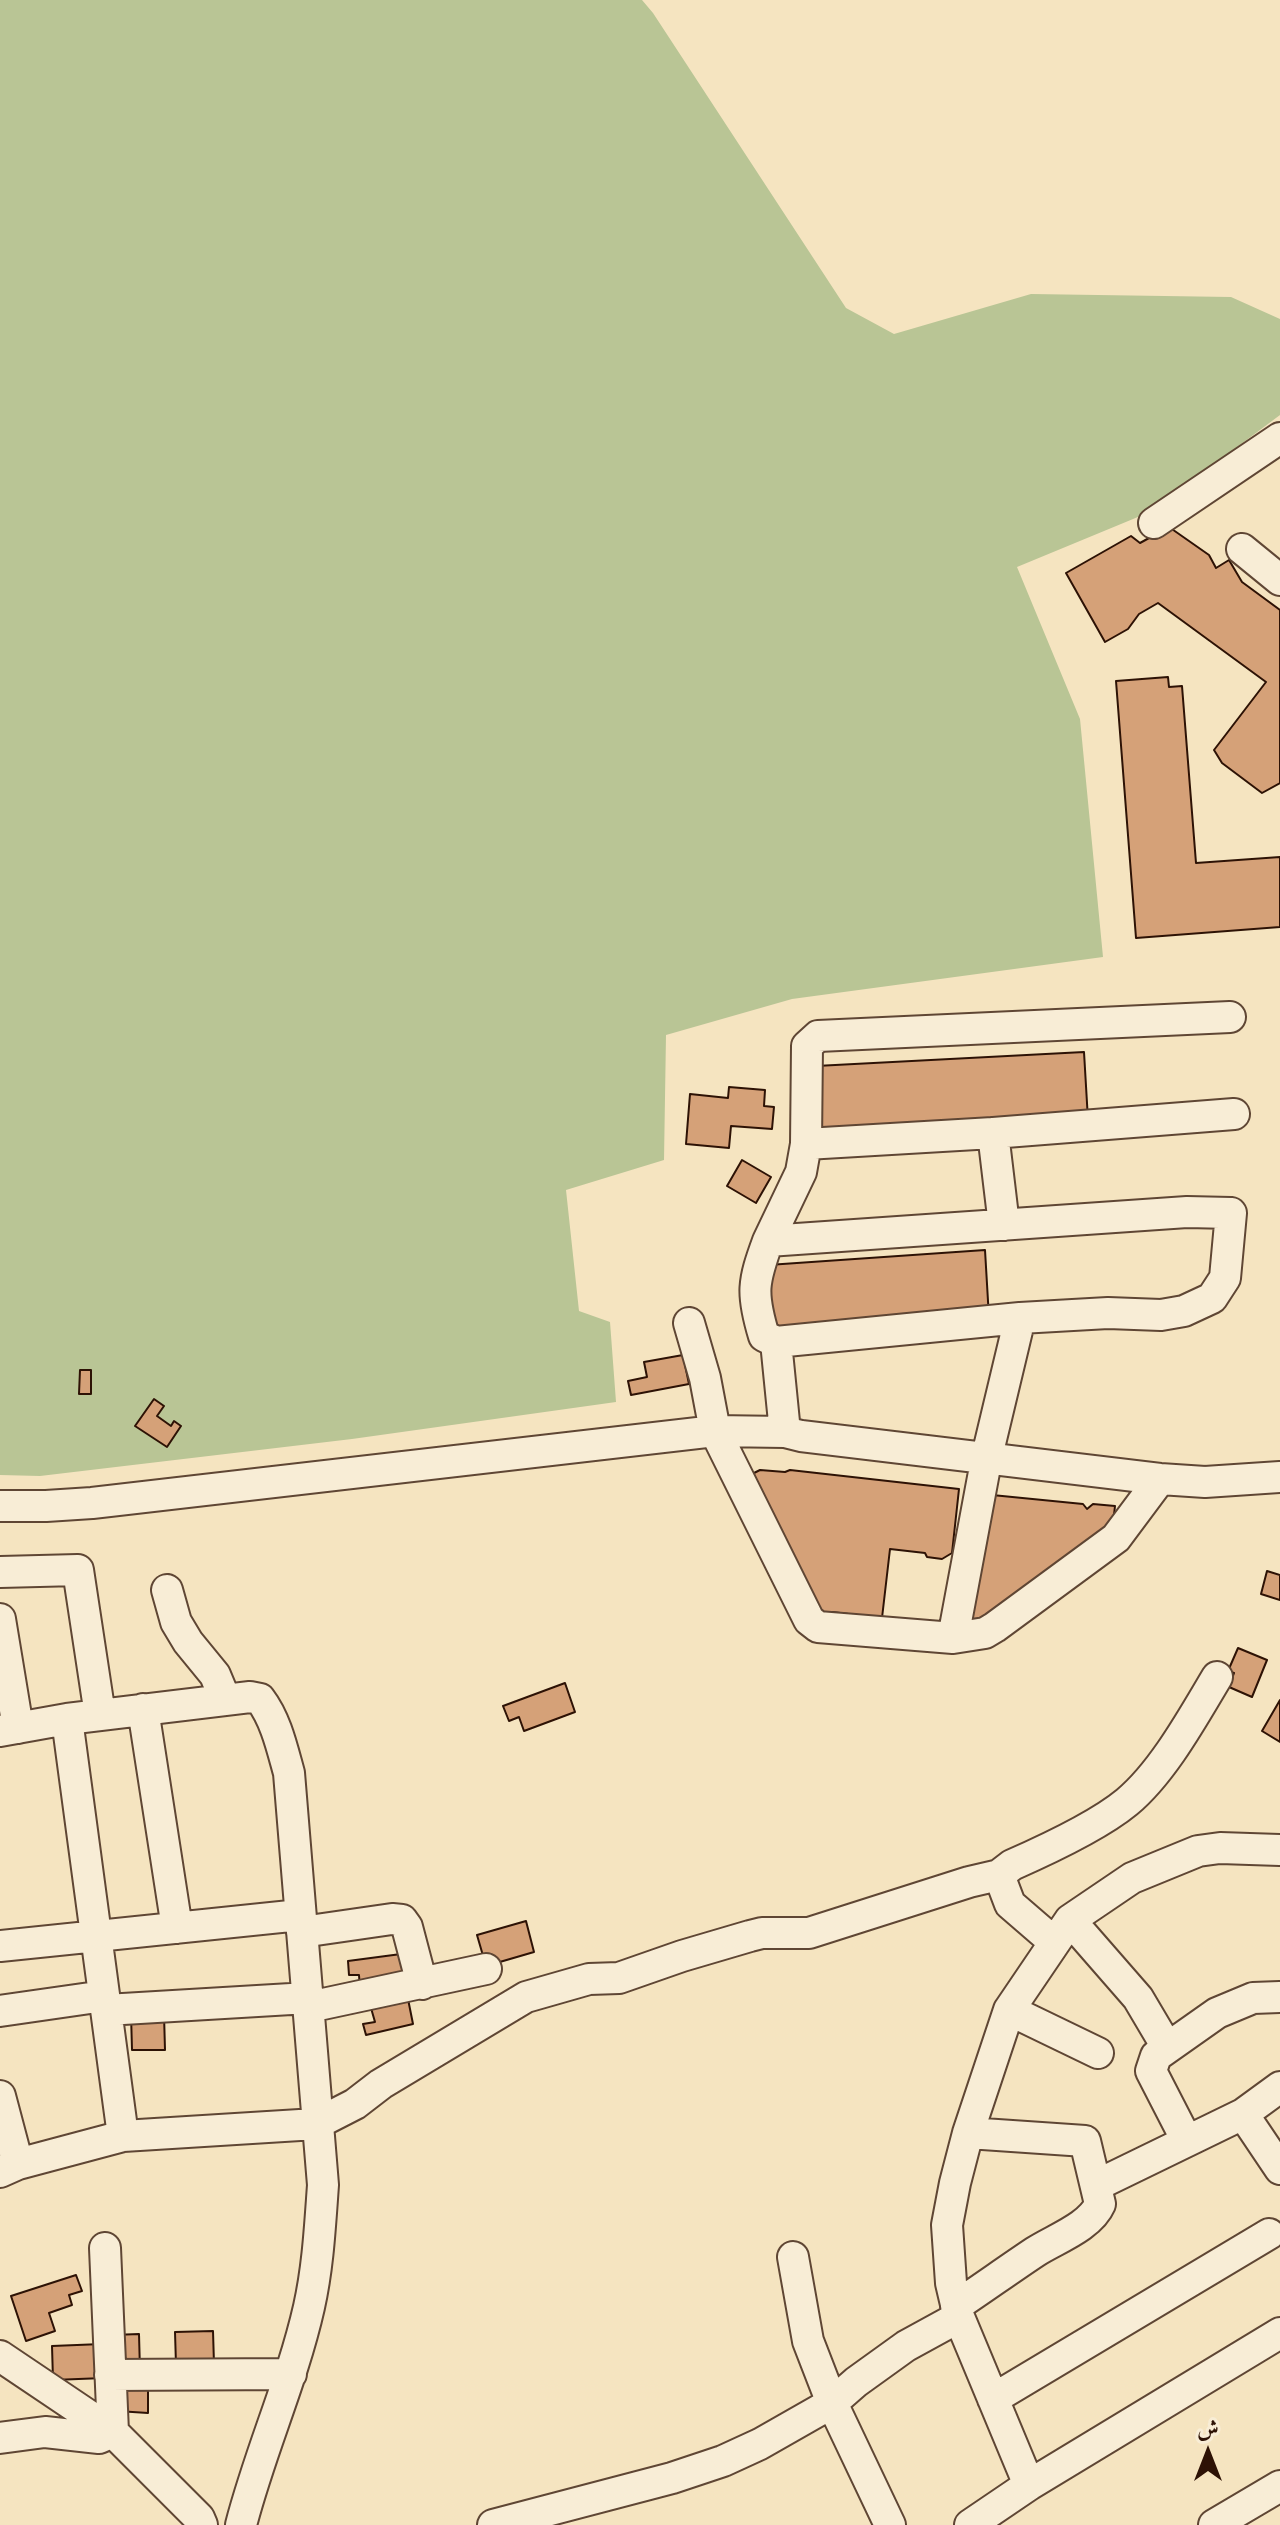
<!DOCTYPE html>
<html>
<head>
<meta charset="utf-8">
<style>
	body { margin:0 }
	#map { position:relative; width:1280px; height:2525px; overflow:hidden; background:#f5e4c0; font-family:"IM FELL Double Pica",Amiri,serif }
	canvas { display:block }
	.north { position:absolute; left:1168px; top:2413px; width:80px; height:80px; -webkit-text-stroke:6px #f8edd6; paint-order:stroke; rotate:0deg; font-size:22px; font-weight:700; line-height:32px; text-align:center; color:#2d1205 }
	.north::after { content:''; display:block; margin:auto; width:28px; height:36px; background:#2d1205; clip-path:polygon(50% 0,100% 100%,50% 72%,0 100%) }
</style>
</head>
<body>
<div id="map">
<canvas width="1280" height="2525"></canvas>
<div class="north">ش</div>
</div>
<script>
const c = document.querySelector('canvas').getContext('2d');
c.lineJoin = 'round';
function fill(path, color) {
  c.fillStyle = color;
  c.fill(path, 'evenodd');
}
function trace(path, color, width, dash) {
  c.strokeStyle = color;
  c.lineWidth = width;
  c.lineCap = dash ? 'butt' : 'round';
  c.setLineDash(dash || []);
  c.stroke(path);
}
fill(new Path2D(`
	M0,0H642L653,13L846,308L894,334L1031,294L1231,297L1280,319V415L1150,512L1017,567L1080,719L1103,957L792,999L666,1035L664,1160L566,1190L579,1311L610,1322L616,1402L352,1439L40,1476L0,1475Z`), '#b9c595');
const building = new Path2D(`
	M1169,527L1209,555L1216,568L1229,560L1242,582L1280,610V783L1262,793L1222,763L1214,750L1266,682L1158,603L1139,614L1128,629L1105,642L1066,573L1131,536L1140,543Z
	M1168,677L1169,687L1182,686L1196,863L1280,857V927L1136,938L1116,681Z
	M1084,1052L1088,1120L819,1133L816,1066Z
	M729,1087L765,1090L764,1106L774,1107L772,1129L731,1126L729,1148L686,1144L690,1094L728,1098Z
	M742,1160L771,1177L756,1203L727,1186Z
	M985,1250L989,1318L772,1332L768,1265Z
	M683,1355L689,1384L631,1395L628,1381L647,1377L644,1362Z
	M80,1370H91V1394H79Z
	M154,1399L164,1406L157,1416L171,1426L174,1421L181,1426L167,1447L135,1426Z
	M760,1470L785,1472L790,1470L959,1489L952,1553L942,1559L927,1557L925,1553L890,1549L882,1618L832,1612L820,1619L742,1479Z
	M982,1494L1083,1504L1087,1509L1093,1504L1115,1506L1113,1524L986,1627L970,1623Z
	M1267,1571L1280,1575V1600L1261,1594Z
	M1238,1648L1267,1660L1252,1697L1229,1687L1234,1673L1228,1671Z
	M565,1683L575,1712L524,1731L519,1717L509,1721L503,1706Z
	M1280,1700V1742L1262,1731Z
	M526,1921L534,1952L486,1966L477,1935Z
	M401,1954L404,1984L360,1989L359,1975H349L348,1961Z
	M408,1999L413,2024L366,2035L363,2024L375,2022L371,2008Z
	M131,2014H164L165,2050H132Z
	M76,2275L82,2291L69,2295L72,2305L49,2313L55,2331L26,2341L11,2296Z
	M213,2331L214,2364L176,2365L175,2332Z
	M139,2334L140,2371L114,2372L113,2335Z
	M102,2344L104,2378L53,2380L52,2346Z
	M117,2383L148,2385V2413L117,2411Z`);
fill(building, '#d5a178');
trace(building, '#2d1205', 2);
const minor = new Path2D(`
	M1154,523L1280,438
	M1242,549L1280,580
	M993,1133L1004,1225
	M806,1144L993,1133L1234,1114
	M768,1241L801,1172L806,1144L807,1046L818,1036L1230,1017
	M689,1323L705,1378L715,1431L809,1620L818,1627L953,1638L987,1456L1020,1318
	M776,1342L1020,1318L1108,1313L1161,1315L1184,1311L1212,1298L1225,1278L1231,1213L1187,1212L768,1241C753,1282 751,1293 764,1336L776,1342L785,1432
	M0,1506H46L92,1503L715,1431L785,1432L801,1436L1160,1479L1205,1482L1280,1477
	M0,1572L78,1570L100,1715
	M167,1590L176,1622L188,1642L215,1675L225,1699
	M0,1619L18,1728
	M953,1638L985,1633L995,1627L1116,1538L1160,1479
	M143,1709L177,1928
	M67,1719L123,2136
	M0,1731L67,1719L250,1697L260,1699C276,1720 282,1748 289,1773L323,2185C320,2226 318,2267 309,2307C292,2382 260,2451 241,2525
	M1070,1920L1138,1998L1167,2047
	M302,1932L392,1919L402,1920L407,1927L422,1984
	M1054,1942L1010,1904L999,1875L1012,1865C1046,1850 1098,1826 1127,1802C1163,1772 1193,1717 1217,1677
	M0,1946L300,1915
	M309,2007L486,1969
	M106,2010L308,1998
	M1009,2010L1098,2053
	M0,2011L104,1996
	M0,2096L18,2164
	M1243,2114L1280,2169
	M1187,2141L1151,2071L1156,2056L1217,2013L1253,1998L1280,1997
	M0,2172L18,2164L123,2136L316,2124L355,2104L381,2084L526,1997L589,1979L619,1978L682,1956L750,1936L762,1933H809L969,1882L999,1875
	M1097,2185L1243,2114L1280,2087
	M793,2257L808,2341L832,2403L890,2525
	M956,2306C983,2288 1008,2270 1035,2252C1055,2239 1090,2227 1100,2204L1085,2141L968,2133
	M0,2356L113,2432L199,2518L202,2525
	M110,2375L291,2374
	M993,2399L1269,2234
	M0,2438L45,2432L99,2438L113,2432L105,2248
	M1029,2485L959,2317L951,2283L947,2225L955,2183L968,2133L1009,2010L1070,1920L1132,1878L1198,1851L1220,1848L1280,1850
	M493,2525L672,2478L723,2461L760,2444L832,2403L856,2382L906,2346L959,2317
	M970,2525L1029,2485L1280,2333
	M1214,2525L1280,2486`);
trace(minor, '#5f4634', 34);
trace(minor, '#f8edd6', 30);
</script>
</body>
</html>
